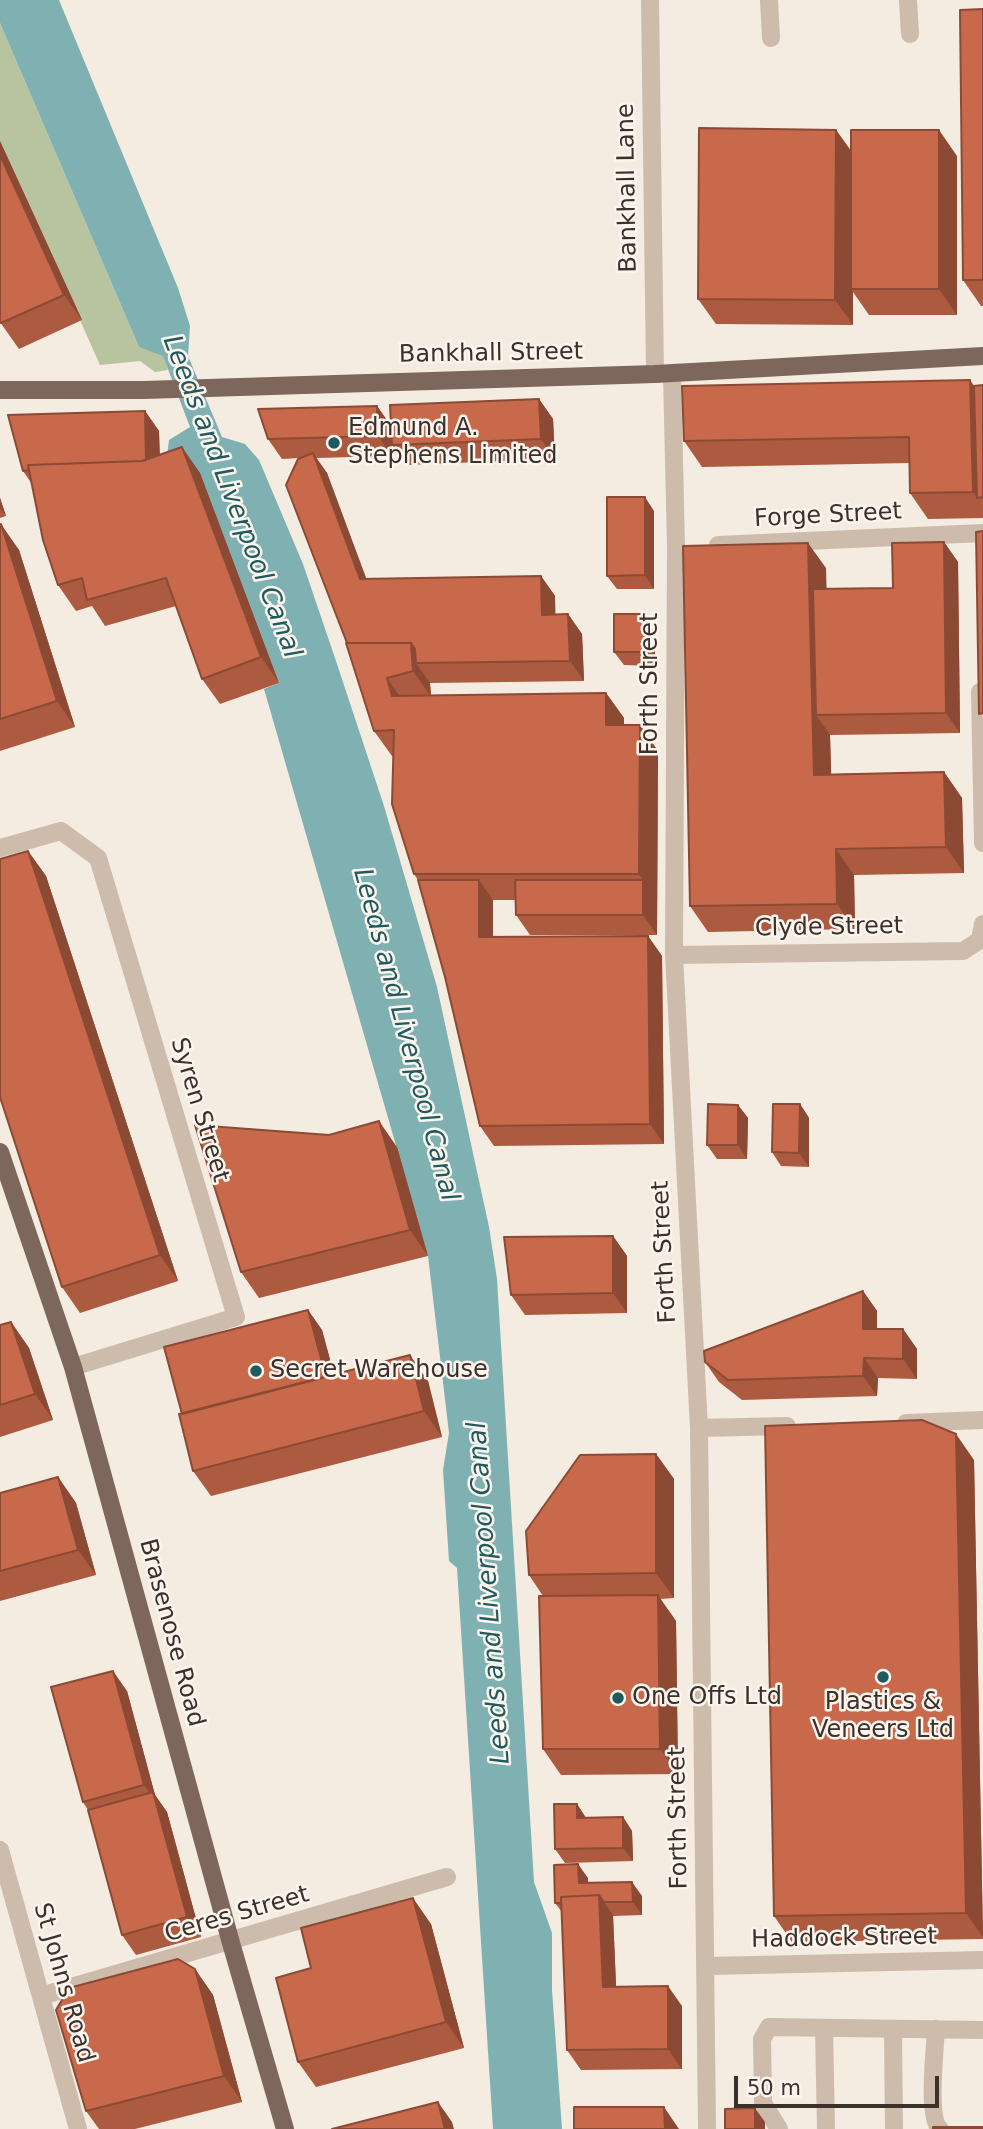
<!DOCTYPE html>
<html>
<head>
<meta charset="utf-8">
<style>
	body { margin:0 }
	#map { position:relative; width:983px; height:2129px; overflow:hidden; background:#f4ebe1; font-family:"DejaVu Sans",sans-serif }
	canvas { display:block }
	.scale { position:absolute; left:734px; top:2076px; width:205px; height:32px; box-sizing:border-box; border:4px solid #3b302b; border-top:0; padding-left:9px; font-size:21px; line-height:24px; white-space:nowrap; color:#3b302b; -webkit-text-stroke:5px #fbf5ee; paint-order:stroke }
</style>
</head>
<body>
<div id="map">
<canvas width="983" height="2129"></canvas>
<div class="scale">50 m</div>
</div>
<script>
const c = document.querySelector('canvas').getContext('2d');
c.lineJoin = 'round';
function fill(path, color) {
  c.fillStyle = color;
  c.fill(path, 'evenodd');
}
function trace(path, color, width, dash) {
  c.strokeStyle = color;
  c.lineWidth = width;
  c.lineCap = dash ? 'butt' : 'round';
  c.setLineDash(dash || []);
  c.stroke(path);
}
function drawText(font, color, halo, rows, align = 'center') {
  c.font = font + ' "DejaVu Sans",sans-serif';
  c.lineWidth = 5;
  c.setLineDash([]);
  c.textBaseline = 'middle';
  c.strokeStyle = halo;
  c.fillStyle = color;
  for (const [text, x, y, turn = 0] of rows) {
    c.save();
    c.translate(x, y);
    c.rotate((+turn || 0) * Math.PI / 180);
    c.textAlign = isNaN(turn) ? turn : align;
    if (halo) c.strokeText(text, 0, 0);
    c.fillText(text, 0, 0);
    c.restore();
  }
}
fill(new Path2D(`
	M0,23L139,347L163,355L168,370L155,372L140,361L100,365L0,141Z`), '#b8c4a0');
fill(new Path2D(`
	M0,0H59L178,288L190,326L188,356L222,437L245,444L259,460L303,564L336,661L384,806L437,987L489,1227L497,1279L534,1882L552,1933V1990L562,2129H493L457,1568L449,1561L443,1470L449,1433L428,1256L264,689L279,683L200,474L166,464L169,440L190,427L163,356L139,347L0,23Z`), '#7fb0b2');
trace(new Path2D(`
	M650,0L655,374
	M769,0L771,38
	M908,0L910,34
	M672,374L676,547L674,955L699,1428L707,2129
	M718,545L983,533
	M980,692L983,843
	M0,848L61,831L98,858L236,1317L73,1367
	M674,955L963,951L980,940L983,924
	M906,1423L983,1420
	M699,1428L787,1426
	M0,1850L78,2129
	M707,1966L983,1960
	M41,1996L447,1877
	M824,2028L826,2129
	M893,2029L894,2129
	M936,2029C935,2049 927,2118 940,2129
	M779,2129L763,2103L762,2039L769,2027L983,2030`), '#cdbbac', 18);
trace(new Path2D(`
	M0,390H144L655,374L983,356
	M0,1152L73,1367L231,1943L285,2129`), '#7d675c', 18);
fill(new Path2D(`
	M983,9V306H981L963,280Z
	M836,130L851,151L957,156V315H869L853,292V325L716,324L698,299Z
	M0,141L82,320L19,349L0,322Z
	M983,385V518L928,519L910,493L909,463L702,467L684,441L974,386Z
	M539,399L553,419L555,459L406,465L392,445Z
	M377,406L391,426L392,456L316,458L327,473L366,579L541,576L555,596V615L568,614L582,634L584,681L430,683L431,695L606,693L624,718V725H640L658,751L657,935H530L516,915L515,900H493V937L648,936L662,956L664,1144L494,1146L480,1126L445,977L418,880L414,874L393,756H392L374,731L347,643L299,458L282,459L268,439Z
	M145,411L159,431L160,455L200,473L279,683L220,704L202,679L176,606L105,626L92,606L76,611L58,585L32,484L23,471Z
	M0,498L6,516L0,518Z
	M654,511V589H617L607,576Z
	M0,525L19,550L75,727L0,751Z
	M944,542L958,562L960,733L830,735L831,774L944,772L962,798L964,873L854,875L855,929L708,932L690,906L826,568V589L893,588Z
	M646,614L655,628V666L624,665L614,652Z
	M28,851L46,876L178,1281L80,1313L62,1287Z
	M800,1104L809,1118V1167L781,1166L772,1152Z
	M738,1105L748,1118L747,1159H717L707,1145Z
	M397,1147L428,1256L259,1298L241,1272Z
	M613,1236L627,1256V1313L525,1315L511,1295Z
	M863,1291L877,1311V1329H903L917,1349V1379L878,1378L877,1396L742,1400L719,1382L705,1362Z
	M308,1310L322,1330L334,1375L428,1381L442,1437L211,1496L193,1471Z
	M11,1322L29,1348L53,1420L0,1437V1325Z
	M656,1454L674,1479V1598L660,1599L676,1621L678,1774L561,1775L543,1749V1596L529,1575Z
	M974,1460L983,1939L792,1942L774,1916Z
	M58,1477L76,1503L96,1575L0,1601V1493Z
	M127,1691L155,1795L167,1812L201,1937L136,1955L122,1935L88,1810L83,1802Z
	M577,1804L586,1818L623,1817L632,1831L633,1861L565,1863L555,1849Z
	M588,1878V1883L642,1896V1915L613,1916L616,1987L682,2006V2069L581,2070L567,2050L562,1912L555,1903Z
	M431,1924L464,2048L316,2087L298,2062L311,1968Z
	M195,1969L213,1995L242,2102L135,2129H99L86,2111Z`), '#ac5a40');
fill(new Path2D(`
	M836,130L854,155L851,289L853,292V325L835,300Z
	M939,130L957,156V315L939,289Z
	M0,141L82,320L64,295L0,155Z
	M970,380L983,399L977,498L973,492Z
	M539,399L553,419L555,459L541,439Z
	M377,406L391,426L392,456L378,436Z
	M145,411L159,431L160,487L146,467Z
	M182,447L200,473L279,683L261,657Z
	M313,453L327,473L374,599L360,579Z
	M645,497L654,511V589L645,575Z
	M0,498L6,516L0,508Z
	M1,524L19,550L75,727L57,701Z
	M944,542L958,562L960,733L946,713Z
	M808,543L826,568L830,715H816L830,735L832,800L814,775Z
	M541,576L555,596L556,635L542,615Z
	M568,614L582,634L584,681L570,661Z
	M646,614L655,628V666L646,652Z
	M411,643L425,663H416L430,683L431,697L413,671Z
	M387,678L405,704L392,696Z
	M606,693L624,718V751L606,725Z
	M640,725L658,751L657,935L643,915V880L639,874Z
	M944,772L962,798L964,873L946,847Z
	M836,849L854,875L855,929L837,904Z
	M28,851L46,876L178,1281L160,1255Z
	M479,880L493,900V957L479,937Z
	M648,936L662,956L664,1144L650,1124Z
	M800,1104L809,1118V1167L799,1153Z
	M738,1105L748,1118L747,1159L738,1145Z
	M379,1121L397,1147L428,1256L410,1230Z
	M613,1236L627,1256V1313L613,1293Z
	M863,1291L877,1311V1349L863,1329Z
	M308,1310L322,1330L342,1403L328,1383Z
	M11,1322L29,1348L53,1420L35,1394Z
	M903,1329L917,1349V1379L903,1359Z
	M410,1355L428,1381L442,1437L424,1411Z
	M864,1358L878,1378L877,1396L863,1376Z
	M956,1434L974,1460L983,1937L966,1913Z
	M656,1454L674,1479V1598L656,1573Z
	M58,1477L76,1503L96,1575L78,1550Z
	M658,1595L676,1621L678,1774L660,1749Z
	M113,1671L127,1691L155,1795L167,1812L201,1937L187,1917L156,1802L144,1785Z
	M577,1804L586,1818H577Z
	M623,1817L632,1831L633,1861L623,1848Z
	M578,1864L588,1878V1897L579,1883Z
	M632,1882L642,1896V1915L633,1902Z
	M599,1895L613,1915L617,2007L603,1987Z
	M413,1898L431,1924L464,2048L446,2022Z
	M195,1969L213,1995L242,2102L224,2076Z
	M668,1986L682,2006V2069L668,2049Z
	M438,2102L452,2122L454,2129H445Z
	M664,2107L679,2129H665Z
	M755,2108L765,2122V2129H755Z`), '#8c4a34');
const building = new Path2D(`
	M983,9V280H963L960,10Z
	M699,128L836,130L835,300L698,299Z
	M851,130H939V289H851Z
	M0,155L64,295L1,323L0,322Z
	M970,380L973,492L910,493L909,437L684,441L682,386Z
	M983,385V497L977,498L974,386Z
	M539,399L541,439L392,445L390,405Z
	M377,406L378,436L268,439L258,409Z
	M145,411L146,460L142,461L28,465L29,470L23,471L8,415Z
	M182,447L261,657L202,679L166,578L87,600L82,578L58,585L43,540L28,465L142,461Z
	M313,453L360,579L541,576L542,615L568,614L570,661L416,663L415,649L411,643H347L286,485L298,459Z
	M607,497H645V575L607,576Z
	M1,524L57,701L0,719V525Z
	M983,531V713L979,714L976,532Z
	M944,542L946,713L816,715L813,589L893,588L892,543Z
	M808,543L814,775L944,772L946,847L836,849L837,904L690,906L683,546Z
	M614,614H646V652H614Z
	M346,643H411L413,671L387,678L392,696L606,693V725H640L639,874H414L392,804L394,730L374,731Z
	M28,851L160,1255L62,1287L0,1097V859Z
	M418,880H479V937L648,936L650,1124L480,1126L445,977Z
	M515,880H643V915H516Z
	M708,1104L738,1105V1145H707Z
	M773,1104H800L799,1153L772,1152Z
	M379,1121L410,1230L241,1272L195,1125L329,1135Z
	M613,1236V1293L511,1295L504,1237Z
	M863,1291V1329H903V1359L864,1358L863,1376L728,1380L705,1362L704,1351Z
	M308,1310L326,1377L182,1414L164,1347Z
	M11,1322L35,1394L0,1405V1325Z
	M410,1355L424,1411L193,1471L179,1414Z
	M922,1420L956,1434L966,1913L774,1916L765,1426Z
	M656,1454V1573L529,1575L526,1531L580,1455Z
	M58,1477L78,1550L0,1571V1493Z
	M658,1595L660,1749H543L539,1596Z
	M113,1671L144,1785L83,1802L51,1687Z
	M153,1792L187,1917L122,1935L88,1810Z
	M554,1804H577V1818L623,1817V1848L555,1849Z
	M578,1864L579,1883L632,1882L633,1902H604L599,1895L561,1897V1903H555L554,1865Z
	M599,1895L603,1987L668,1986V2049L567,2050L561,1897Z
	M413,1898L446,2022L298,2062L276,1978L311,1968L301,1928Z
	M178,1959L195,1969L224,2076L86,2111L56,2010L69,1988Z
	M438,2102L445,2129H332Z
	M574,2107H664L665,2129H574Z
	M755,2108V2129H725V2109Z
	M933,2127H983V2129H933Z`);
fill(building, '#c8694b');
trace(building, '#8c4a34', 2);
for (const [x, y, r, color] of [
	[334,443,7,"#1f5a5e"],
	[256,1371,7,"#1f5a5e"],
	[883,1677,7,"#1f5a5e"],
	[618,1698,7,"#1f5a5e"]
]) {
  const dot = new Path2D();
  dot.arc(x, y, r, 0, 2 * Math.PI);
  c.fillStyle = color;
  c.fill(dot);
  trace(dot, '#fbf5ee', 2.5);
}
drawText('24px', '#3b302b', '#fbf5ee', [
	["Bankhall Lane",628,188,-91],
	["Bankhall Street",491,354,-1],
	["Forge Street",828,516,-3],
	["Forth Street",651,684,-90],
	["Clyde Street",829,928,-1],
	["Syren Street",199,1110,73],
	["Forth Street",665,1252,-93],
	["Brasenose Road",171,1633,75],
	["Forth Street",679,1818,-91],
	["Ceres Street",237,1915,-16],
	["Haddock Street",844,1939,-1],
	["St Johns Road",63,1983,74]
]);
drawText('24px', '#3b302b', '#fbf5ee', [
	["Edmund A.",348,429],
	["Stephens Limited",348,457],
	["Secret Warehouse",270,1371],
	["One Offs Ltd",632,1698],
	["Plastics &",883,1703,"center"],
	["Veneers Ltd",883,1731,"center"]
], 'left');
drawText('italic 26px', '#1f5a5e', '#fbf5ee', [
	["Leeds and Liverpool Canal",231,497,69],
	["Leeds and Liverpool Canal",405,1035,75],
	["Leeds and Liverpool Canal",490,1593,-94]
]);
</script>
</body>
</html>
